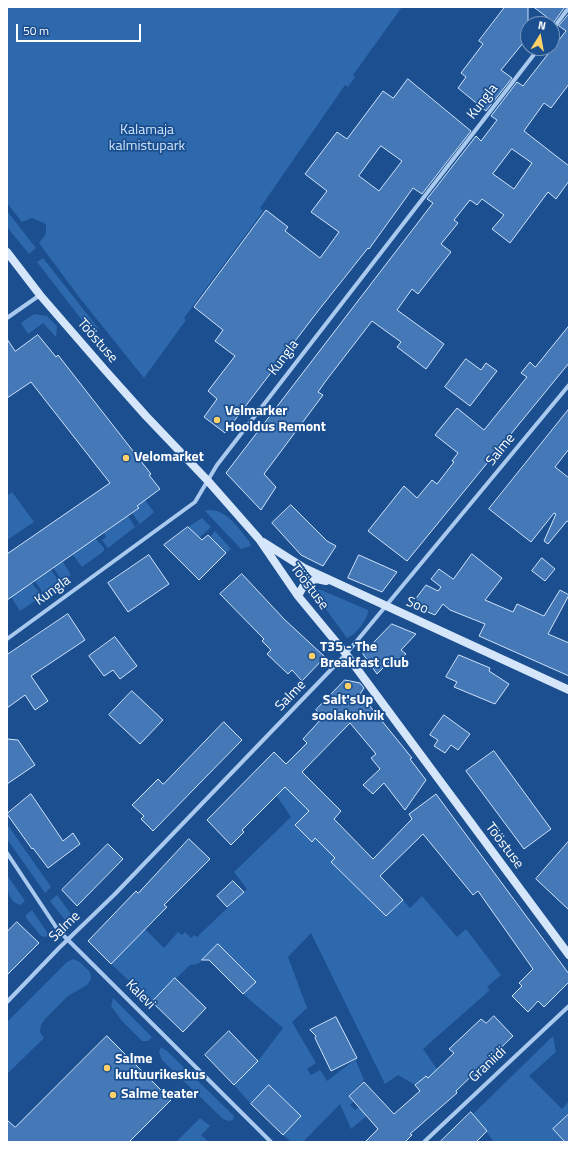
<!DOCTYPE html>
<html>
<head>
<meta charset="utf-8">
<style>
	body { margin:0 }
	#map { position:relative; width:576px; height:1149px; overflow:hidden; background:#1b4f8f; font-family:"Titillium Web",sans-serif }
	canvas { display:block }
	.frame { position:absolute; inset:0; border:8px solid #fff; pointer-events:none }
	.north { position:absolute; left:520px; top:16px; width:40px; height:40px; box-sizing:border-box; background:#1b4f8f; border:1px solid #7695bc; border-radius:50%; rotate:11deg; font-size:11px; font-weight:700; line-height:16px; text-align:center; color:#fff }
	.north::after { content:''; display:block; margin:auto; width:14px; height:18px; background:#ffd166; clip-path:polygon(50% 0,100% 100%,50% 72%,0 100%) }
	.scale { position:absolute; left:16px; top:24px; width:125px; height:18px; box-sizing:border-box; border:2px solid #fff; border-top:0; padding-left:5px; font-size:12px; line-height:14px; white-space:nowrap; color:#fff; -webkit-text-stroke:3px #1b4f8f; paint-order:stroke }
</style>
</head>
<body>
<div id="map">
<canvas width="576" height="1149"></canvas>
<div class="frame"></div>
<div class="north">N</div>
<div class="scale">50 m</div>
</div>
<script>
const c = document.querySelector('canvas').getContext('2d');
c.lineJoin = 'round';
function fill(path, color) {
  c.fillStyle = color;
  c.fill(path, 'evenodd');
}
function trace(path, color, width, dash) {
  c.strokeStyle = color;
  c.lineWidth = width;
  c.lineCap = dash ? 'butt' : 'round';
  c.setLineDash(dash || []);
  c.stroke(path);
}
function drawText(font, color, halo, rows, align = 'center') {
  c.font = font + ' "Titillium Web",sans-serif';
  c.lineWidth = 3.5;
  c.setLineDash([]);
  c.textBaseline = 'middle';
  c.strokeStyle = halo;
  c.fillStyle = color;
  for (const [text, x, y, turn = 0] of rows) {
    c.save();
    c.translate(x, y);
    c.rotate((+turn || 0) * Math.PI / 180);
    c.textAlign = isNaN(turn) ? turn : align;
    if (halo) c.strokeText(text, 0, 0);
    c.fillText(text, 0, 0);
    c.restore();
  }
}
fill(new Path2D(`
	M7,7H402L353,75L355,77L348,87L345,85L260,208L263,211L184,318L186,320L144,378L79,297L39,243L46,234V224L32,218L22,222L7,203Z
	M7,211L36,248L29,254L7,227Z
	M43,258L98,328L92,333L37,262Z
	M34,314L47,316L57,326L56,337L43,323L28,334L21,323Z
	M12,492L34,522L7,540V496Z
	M145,500L154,512L140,524L132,513L139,509L137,506Z
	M208,510C227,509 238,528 249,541L251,546L241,549L205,511Z
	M128,516L135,527L108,548L102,540L106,537L104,533Z
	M202,518L211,527L199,538L188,527Z
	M215,531L231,549L226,553L210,537Z
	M95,538L104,548V551L82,567L72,554Z
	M62,560L71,575L62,581L53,567Z
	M50,569L60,582L44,594L34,580Z
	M31,582L42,596L20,611L11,597Z
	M315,589L321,590L368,610C369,618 355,636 347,638L317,597L309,596L311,591Z
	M302,771L311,781L309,811L295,825L312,842L315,838L335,858L331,862L351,882L362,870L366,896L386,916L403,900L410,908L422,896L457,937L466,929L501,975L487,987L490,990L423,1049L439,1072L430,1080L425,1076L415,1085L398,1075L385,1084L311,933L288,957L307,1008L292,1022L316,1063L307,1069L311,1075L320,1070L327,1081L357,1058L356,1061L364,1080L349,1095L354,1101L350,1105L355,1110L359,1107L382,1103L351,1129L340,1104L303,1142H291L283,1135L301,1116L269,1085L251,1104L234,1085L258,1061L283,1028L243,994L256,982L206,957L198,964L190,965L152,1002L111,964L145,929L164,948L178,932L182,935L185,932L191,938L194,935L197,937L247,889L234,872L291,817L276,795Z
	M7,824L51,887L45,893L7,839Z
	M7,875L25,901L20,905C7,901 7,886 7,875Z
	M57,895L71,914L65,920L50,901Z
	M32,910L49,935L46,937L41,936L26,918V915Z
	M73,959L80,962L90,972L91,979L87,985L68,996L45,1019L41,1025L40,1032L44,1038L7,1074V1022L67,962Z
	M113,998L152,1037L148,1041H142L122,1021L111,1006Z
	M553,1036L556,1052L529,1076L562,1109L569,1101V1114L553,1129L565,1142H494L473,1114Z
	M161,1047L167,1051L234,1116L233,1120L229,1121L223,1119L162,1060L159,1052Z
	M200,1118L210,1126L201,1135L209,1142H176Z`), '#2e69ad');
const building = new Path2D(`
	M505,7H528V37L501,70L512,78L486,111L458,88L466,77L461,73L483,44L479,41Z
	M534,7H565L554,22Z
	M569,14V84L551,108L544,103L524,131L569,166V181L556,199L548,192L510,243L492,229L504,215L482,199L477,205L470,200L454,220L458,223L441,244L451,252L418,294L412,289L397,310L444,344L426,369L397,347L401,342L372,321L325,382L318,392L323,395L264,474L276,487L261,510L226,473L433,203L427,199L476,136L481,141L497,120L491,116L517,82L523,86L566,31L559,26ZM512,149L532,163L514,189L493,174Z
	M408,79L471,131L422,194L413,188L369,249L368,248L318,311L225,433L204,417L217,399L208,391L235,356L215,341L223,330L194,307L266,210L288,227L285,231L320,258L339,232L311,212L327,191L305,174L337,132L347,139L383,91L393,98ZM381,146L402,161L379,191L359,176Z
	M569,326V363L407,561L368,531L404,486L417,498L432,480L437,484L454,462L452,461L458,453L435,435L457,408L484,430L527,377L521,373L530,362L535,367Z
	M38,335L56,357L58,355L151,474L149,475L160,489L137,506L139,508L7,600V554L110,483L31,382L7,398V339L15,351Z
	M466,359L481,370L486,363L497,371L470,406L445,387Z
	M569,409V449L555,467L569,478V522L567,521L548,544L544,541L556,514L554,513L531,542L489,509Z
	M291,505L327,541L336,546L323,566L301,555L272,523Z
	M188,527L202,540L208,535L226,553L199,580L164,545Z
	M472,554L502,578L485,600L513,612L517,604L544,616L560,590L569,595L548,634L569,643V676L479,636L485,624L450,610L443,604L435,615L411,605L426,585L438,591L441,587L431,579L439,569L453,579Z
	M149,555L169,584L128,612L108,583Z
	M359,555L397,572L382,592L348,578Z
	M542,558L555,569L545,581L532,571Z
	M242,574L284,619L325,657L302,681L292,670L288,674L267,654L271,650L262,641L264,639L220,594Z
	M68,614L85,640L31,676L48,701L35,710L25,695L7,708V655Z
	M392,624L416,634L401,650L406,654L396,664L392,659L377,674L363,654Z
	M115,637L137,666L120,679L113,670L104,676L89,656Z
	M459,655L490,668L489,671L509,684L495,704L454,687L457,682L446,677Z
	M345,680L360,683L364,688L360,694L412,758L410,759L426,780L405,810L384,783L373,794L363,785L380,769L371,758L376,754L350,723L302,772L341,811L334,819L373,859L412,819L409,814L436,794L569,974V982L544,1007L538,1001L528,1012L512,996L522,986L519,983L533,969L478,891L473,895L423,834L380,876L403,900L386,916L331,862L335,858L315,838L312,842L295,825L309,811L285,787L242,830L244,832L231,845L207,820L274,752L286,764L307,743L303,739L323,717L316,710Z
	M132,691L163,720L140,744L109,715Z
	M444,715L470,734L458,750L451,745L445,753L434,746L438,740L430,735Z
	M224,722L242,740L153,831L141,819L144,816L132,805L158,779L163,784Z
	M7,739L18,740L35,765L7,784Z
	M494,751L551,829L524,849L466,771Z
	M31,794L63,841L73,833L80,844L48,868L33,848L32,849L7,814Z
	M189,839L210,859L164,905L167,907L161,913L111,964L88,941L136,891L138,893Z
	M569,841V910L536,879Z
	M108,844L123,859L77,906L62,890Z
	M233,881L244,892L227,907L217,896Z
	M17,922L39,943L7,975V932Z
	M218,944L256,982L243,994L209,960H202Z
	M175,978L206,1008L183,1032L152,1002Z
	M494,1016L513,1036L456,1091L457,1093L410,1134L412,1135L405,1142H365L378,1129L349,1096L364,1082L394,1114L420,1091L415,1085L426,1076L428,1078L454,1053L449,1049L481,1019L486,1023Z
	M336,1017L357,1058L331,1071L315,1038L316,1036L310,1030Z
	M229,1031L258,1061L234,1085L205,1055Z
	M107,1036L171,1100L129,1142H7V1120L15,1127Z
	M269,1085L301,1116L283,1135L251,1104Z
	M471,1112L487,1131L476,1142H440Z
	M569,1114V1142H565L553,1129Z`);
fill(building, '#4478b7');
trace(building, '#cfe3fa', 1);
trace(new Path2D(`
	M552,30L567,10H569
	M7,318L40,295
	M7,639L195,502L217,465L539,48
	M7,853L58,930L271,1142
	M7,1002L59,948L115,894L346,654L569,385
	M424,1142L569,1006`), '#a9c9ee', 4);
trace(new Path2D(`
	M7,252L40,295L105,370L146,416L208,481L259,539L298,596L346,654L569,955
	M263,542L304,568L569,690
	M298,596L305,583L317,579L326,581`), '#d6e6fa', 8);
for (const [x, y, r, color] of [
	[217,420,4,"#ffd166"],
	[126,458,4,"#ffd166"],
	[312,656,4,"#ffd166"],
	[348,686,4,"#ffd166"],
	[107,1068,4,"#ffd166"],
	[113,1095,4,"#ffd166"]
]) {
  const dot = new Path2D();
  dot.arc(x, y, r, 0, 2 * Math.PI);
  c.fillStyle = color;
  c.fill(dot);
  trace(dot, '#1b4f8f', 1.5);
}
drawText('14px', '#fff', '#1b4f8f', [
	["Kungla",483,102,-52],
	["Tööstuse",97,341,49],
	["Kungla",284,358,-53],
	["Salme",501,450,-51],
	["Tööstuse",309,587,53],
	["Kungla",53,591,-36],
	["Soo",417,606,23],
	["Salme",291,696,-46],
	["Tööstuse",504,846,53],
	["Salme",65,927,-44],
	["Kalevi",140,995,45],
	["Graniidi",488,1065,-43]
]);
drawText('14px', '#cfe3fa', '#1b4f8f', [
	["Kalamaja",147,131],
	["kalmistupark",147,147]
]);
drawText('bold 14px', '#fff', '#1b4f8f', [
	["Velmarker",225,412],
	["Hooldus Remont",225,428],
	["Velomarket",134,458],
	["T35 - The",320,648],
	["Breakfast Club",320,664],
	["Salt'sUp",348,701,"center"],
	["soolakohvik",348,717,"center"],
	["Salme",115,1060],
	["kultuurikeskus",115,1076],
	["Salme teater",121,1095]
], 'left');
</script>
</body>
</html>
